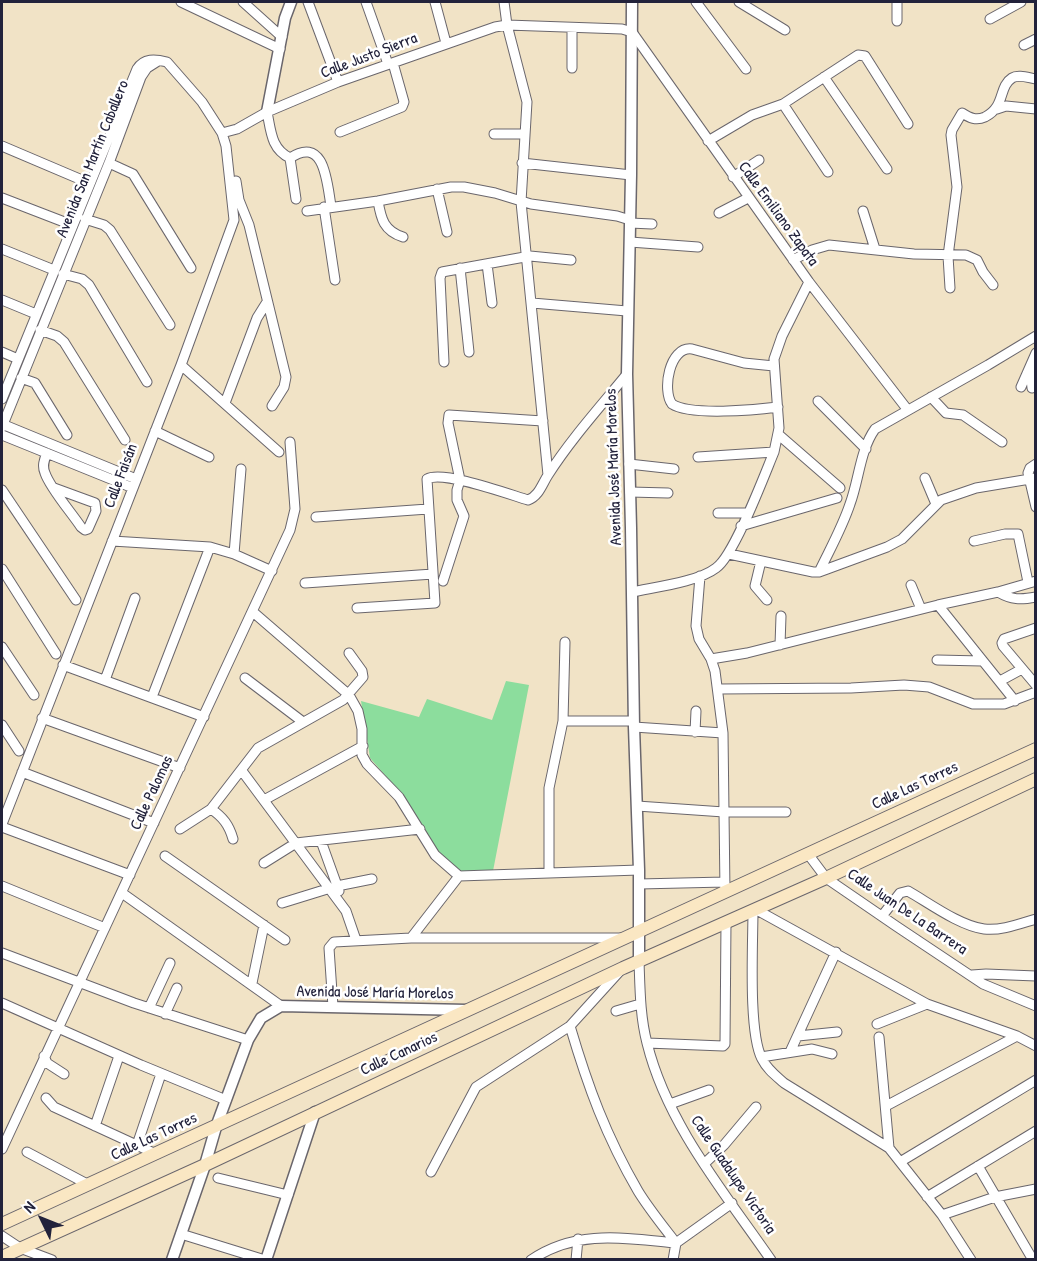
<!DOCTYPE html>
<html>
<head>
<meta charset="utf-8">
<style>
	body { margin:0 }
	#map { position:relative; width:1037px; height:1261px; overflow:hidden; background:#f1e3c6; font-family:"Patrick Hand",sans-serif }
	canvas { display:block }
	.frame { position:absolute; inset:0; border:3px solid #22223b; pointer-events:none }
	.north { position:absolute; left:12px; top:1189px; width:60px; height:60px; -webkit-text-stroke:4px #fff; paint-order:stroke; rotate:313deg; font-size:16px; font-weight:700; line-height:24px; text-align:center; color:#22223b }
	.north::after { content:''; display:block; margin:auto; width:21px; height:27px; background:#22223b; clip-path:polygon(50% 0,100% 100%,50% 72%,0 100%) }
</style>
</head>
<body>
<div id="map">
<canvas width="1037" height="1261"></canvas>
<div class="frame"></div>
<div class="north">N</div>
</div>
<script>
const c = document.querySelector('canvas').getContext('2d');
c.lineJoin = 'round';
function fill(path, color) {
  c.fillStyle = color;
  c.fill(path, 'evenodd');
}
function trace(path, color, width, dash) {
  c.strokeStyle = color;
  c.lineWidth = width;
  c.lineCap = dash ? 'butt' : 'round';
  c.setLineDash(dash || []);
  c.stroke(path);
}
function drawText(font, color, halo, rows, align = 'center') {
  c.font = font + ' "Patrick Hand",sans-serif';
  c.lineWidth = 5;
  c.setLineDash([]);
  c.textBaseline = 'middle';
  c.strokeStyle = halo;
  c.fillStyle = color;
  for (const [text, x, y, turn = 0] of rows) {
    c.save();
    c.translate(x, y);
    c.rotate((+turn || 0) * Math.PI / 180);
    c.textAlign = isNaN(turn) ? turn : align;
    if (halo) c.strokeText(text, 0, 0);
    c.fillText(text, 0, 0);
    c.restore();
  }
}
fill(new Path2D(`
	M506,681L529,685L493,871H460L442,857L404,797L370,758L361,701L419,717L427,699L492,720Z`), '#8cdd9d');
const minor = new Path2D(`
	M181,2L280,49
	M243,2L282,37
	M308,2L338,82
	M366,2L388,64
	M435,2L446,43
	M504,2L507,25L527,102L521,202L548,475
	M696,2L746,69
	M739,2L785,30
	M897,2V21
	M990,19L1021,2
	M1024,45L1036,39
	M572,68V28
	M824,77L887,169
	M783,104L828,172
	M997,109L1006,106L1036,109
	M267,112C271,131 271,149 290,158L296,199
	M340,132L402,107L404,102L393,63
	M222,133L237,129L267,112L338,82L495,27L507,25L622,29L632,32L809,282L907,409
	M494,134H524
	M708,141L752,115L783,104L858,55L865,56L908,124
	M2,146L89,183
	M290,158C325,135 327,183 331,206
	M109,163L133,174L191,268
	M522,163L631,175
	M733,177L759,160
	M236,181L239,200L249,225L286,377L284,387L272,406
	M437,189L447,232
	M2,198L72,225
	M378,201C381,219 384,231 403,237
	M324,207L335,280
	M307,211L378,201L451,187H464L495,193L531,204L617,216L630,220
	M863,211L875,249
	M719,213L748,198
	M85,219L104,225L110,230L170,325
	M630,223L652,224
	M630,242L698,247
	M2,249L54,270
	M793,260L812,250L829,245L914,254L966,255L977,260L983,272L993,285
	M487,264L492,303
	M460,268L469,352
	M63,274L82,279L89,285L147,382
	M950,288L948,256L957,187L951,135L952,130L962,113C970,118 976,121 985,117C1006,106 998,87 1012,78C1018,74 1029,78 1036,79
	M2,300L36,314
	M532,303L627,311
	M40,330L57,336L64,342L125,440
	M2,352L18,359
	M444,362L440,278L442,272L530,256L571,260
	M181,365L279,452
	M774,366L744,363L692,349C669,346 662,391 672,404C690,416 755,410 778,407
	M1030,369L1032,388
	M21,378L35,383L67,435
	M1021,387L1036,353
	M931,397L946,413L963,415L1002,442
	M2,399L137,69C144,58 155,59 167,62L202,102L222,133L226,146L234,220L181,365L2,824
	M818,401L866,449
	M225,403L257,318L267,302
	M2,424L136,479
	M2,427L109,163L141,77L147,68L158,61
	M155,431L209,457
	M2,435L133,488
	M779,435L840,488
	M47,453C44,460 42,466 45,473C50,488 71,512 81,527L85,530L88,529L96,511L95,503L54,488
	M698,457L774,452
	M629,464L674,469
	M1036,464L1030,468L1028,473L1036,507
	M925,478L936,504
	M2,490L76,600
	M630,492L668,493
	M718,513H747
	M316,517L428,509
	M741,526L837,498
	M112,541L210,547L234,554L272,571
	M974,541L1005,534H1018L1028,582
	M234,554L241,469
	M729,554L813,572H819L887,547L902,539L941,500L976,488L1036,478
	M761,561L755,586L767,600
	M2,569L56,654
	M819,572C830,549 842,528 850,504C859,480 860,450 875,429L988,365L1036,336
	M700,576L696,626L699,639L711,659L715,671L723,733L725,892
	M443,581L464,516L457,500V490L460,480L448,423L449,415L543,421
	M305,583L433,574
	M911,585L921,609
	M632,592C655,587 698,582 716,568C734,556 764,476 774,452L779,428L774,359L782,336L809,282
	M998,592C1012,600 1020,600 1036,597
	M938,605L1015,701
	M357,608L435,603L427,479C443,470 508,494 528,500C539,496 542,484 548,475C571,439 600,407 627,374
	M253,612L349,695L358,711L362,729V755L367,764L399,797L435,855L459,876L639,870
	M1036,628L1004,639L1002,643L1003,646L1036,685
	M780,645L781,616
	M2,647L34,695
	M711,659L747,653L938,605L998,592L1036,581
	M937,660L982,661
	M63,665L204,717
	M245,678L303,722
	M105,680L135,598
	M1000,681L1022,669
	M719,689L851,688L904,685L929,687L973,704H1004L1036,692
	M152,697L210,547
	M42,718L180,768
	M563,721H633
	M2,725L19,751
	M634,727L723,733
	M695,732L696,711
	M242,771L346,911L356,940
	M22,772L154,823
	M264,800L363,746
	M637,806L724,812H786
	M211,809C223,817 229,825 233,839
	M2,827L130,875
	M180,829L211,809L258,748L343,700L363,677L362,671L349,653
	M321,841L339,891
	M808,854L826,878L896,926L983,984L1036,1006
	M165,856L285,940
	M264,863L296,843L420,829
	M549,873V788L563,721L565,642
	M639,884L725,882
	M2,886L105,928
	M122,893L281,1006
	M282,903L337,886L372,879
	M755,909L927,1004L1017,1036L1036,1046
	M753,910C753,944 748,1032 762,1059C767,1069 775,1075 784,1083L889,1148L942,1215L971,1260
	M882,916L900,893L908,891C929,903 960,926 984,929C1001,931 1019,924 1036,919
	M411,938L459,876
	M2,953L134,1003L248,1040
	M639,961C640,988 640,1016 647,1043C667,1124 724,1192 771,1260
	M619,972L570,1026C588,1087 606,1136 638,1191C649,1209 663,1226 676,1243L673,1260
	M972,975L986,974L1036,976
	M252,983L264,925
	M2,1003L141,1065L226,1100
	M333,1007L329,948L334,942L411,938H622
	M149,1008L170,963
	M616,1011L640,1004
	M165,1014L177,988
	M877,1024L927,1004
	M798,1036L837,1032
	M879,1037L889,1148
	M647,1043L723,1046L725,1044L726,922
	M790,1052L836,952
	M44,1056L47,1063L64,1074
	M761,1057L812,1049L832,1054
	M46,1098L54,1107L156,1154
	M670,1104L709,1090
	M886,1106L1017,1036
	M95,1126L119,1056
	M137,1145L161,1074
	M2,1149L290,530L295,509L290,442
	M27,1152L89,1185
	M900,1162L1036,1080
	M704,1164L724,1145L756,1107
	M978,1166L1033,1260
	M431,1172L476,1087L570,1026
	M218,1178L288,1195
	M927,1197L1036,1131
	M942,1215L995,1197L1036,1189
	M181,1234L265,1260
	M2,1236L20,1248L52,1260
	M531,1260C576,1229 625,1238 676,1243L732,1203
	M576,1260L578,1239`);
const tertiary = new Path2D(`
	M632,2L631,175L627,374L631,528L634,727L639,870V961
	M267,112L285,18L291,2
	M172,1260L205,1165L216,1127L248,1040L261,1018L281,1006L467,1010
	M266,1260L315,1112`);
const secondary = new Path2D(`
	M2,1224L1036,749
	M2,1257L205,1165L623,968L826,878L1036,779`);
trace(minor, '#6a666c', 11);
trace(tertiary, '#6a666c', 13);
trace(secondary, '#6a666c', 14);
trace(minor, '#fff', 9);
trace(tertiary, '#fff', 10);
trace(secondary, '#fae7c3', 12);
drawText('16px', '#22223b', '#fff', [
	["Calle Justo Sierra",369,56,-21],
	["Avenida San Martín Caballero",93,159,-68],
	["Calle Emiliano Zapata",778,214,54],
	["Avenida José María Morelos",614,467,-92],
	["Calle Faisán",121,476,-69],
	["Calle Las Torres",915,786,-25],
	["Calle Palomas",152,793,-65],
	["Calle Juan De La Barrera",907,912,34],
	["Avenida José María Morelos",375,993,1],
	["Calle Canarios",399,1054,-25],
	["Calle Las Torres",154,1137,-25],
	["Calle Guadalupe Victoria",733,1175,56]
]);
</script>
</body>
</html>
